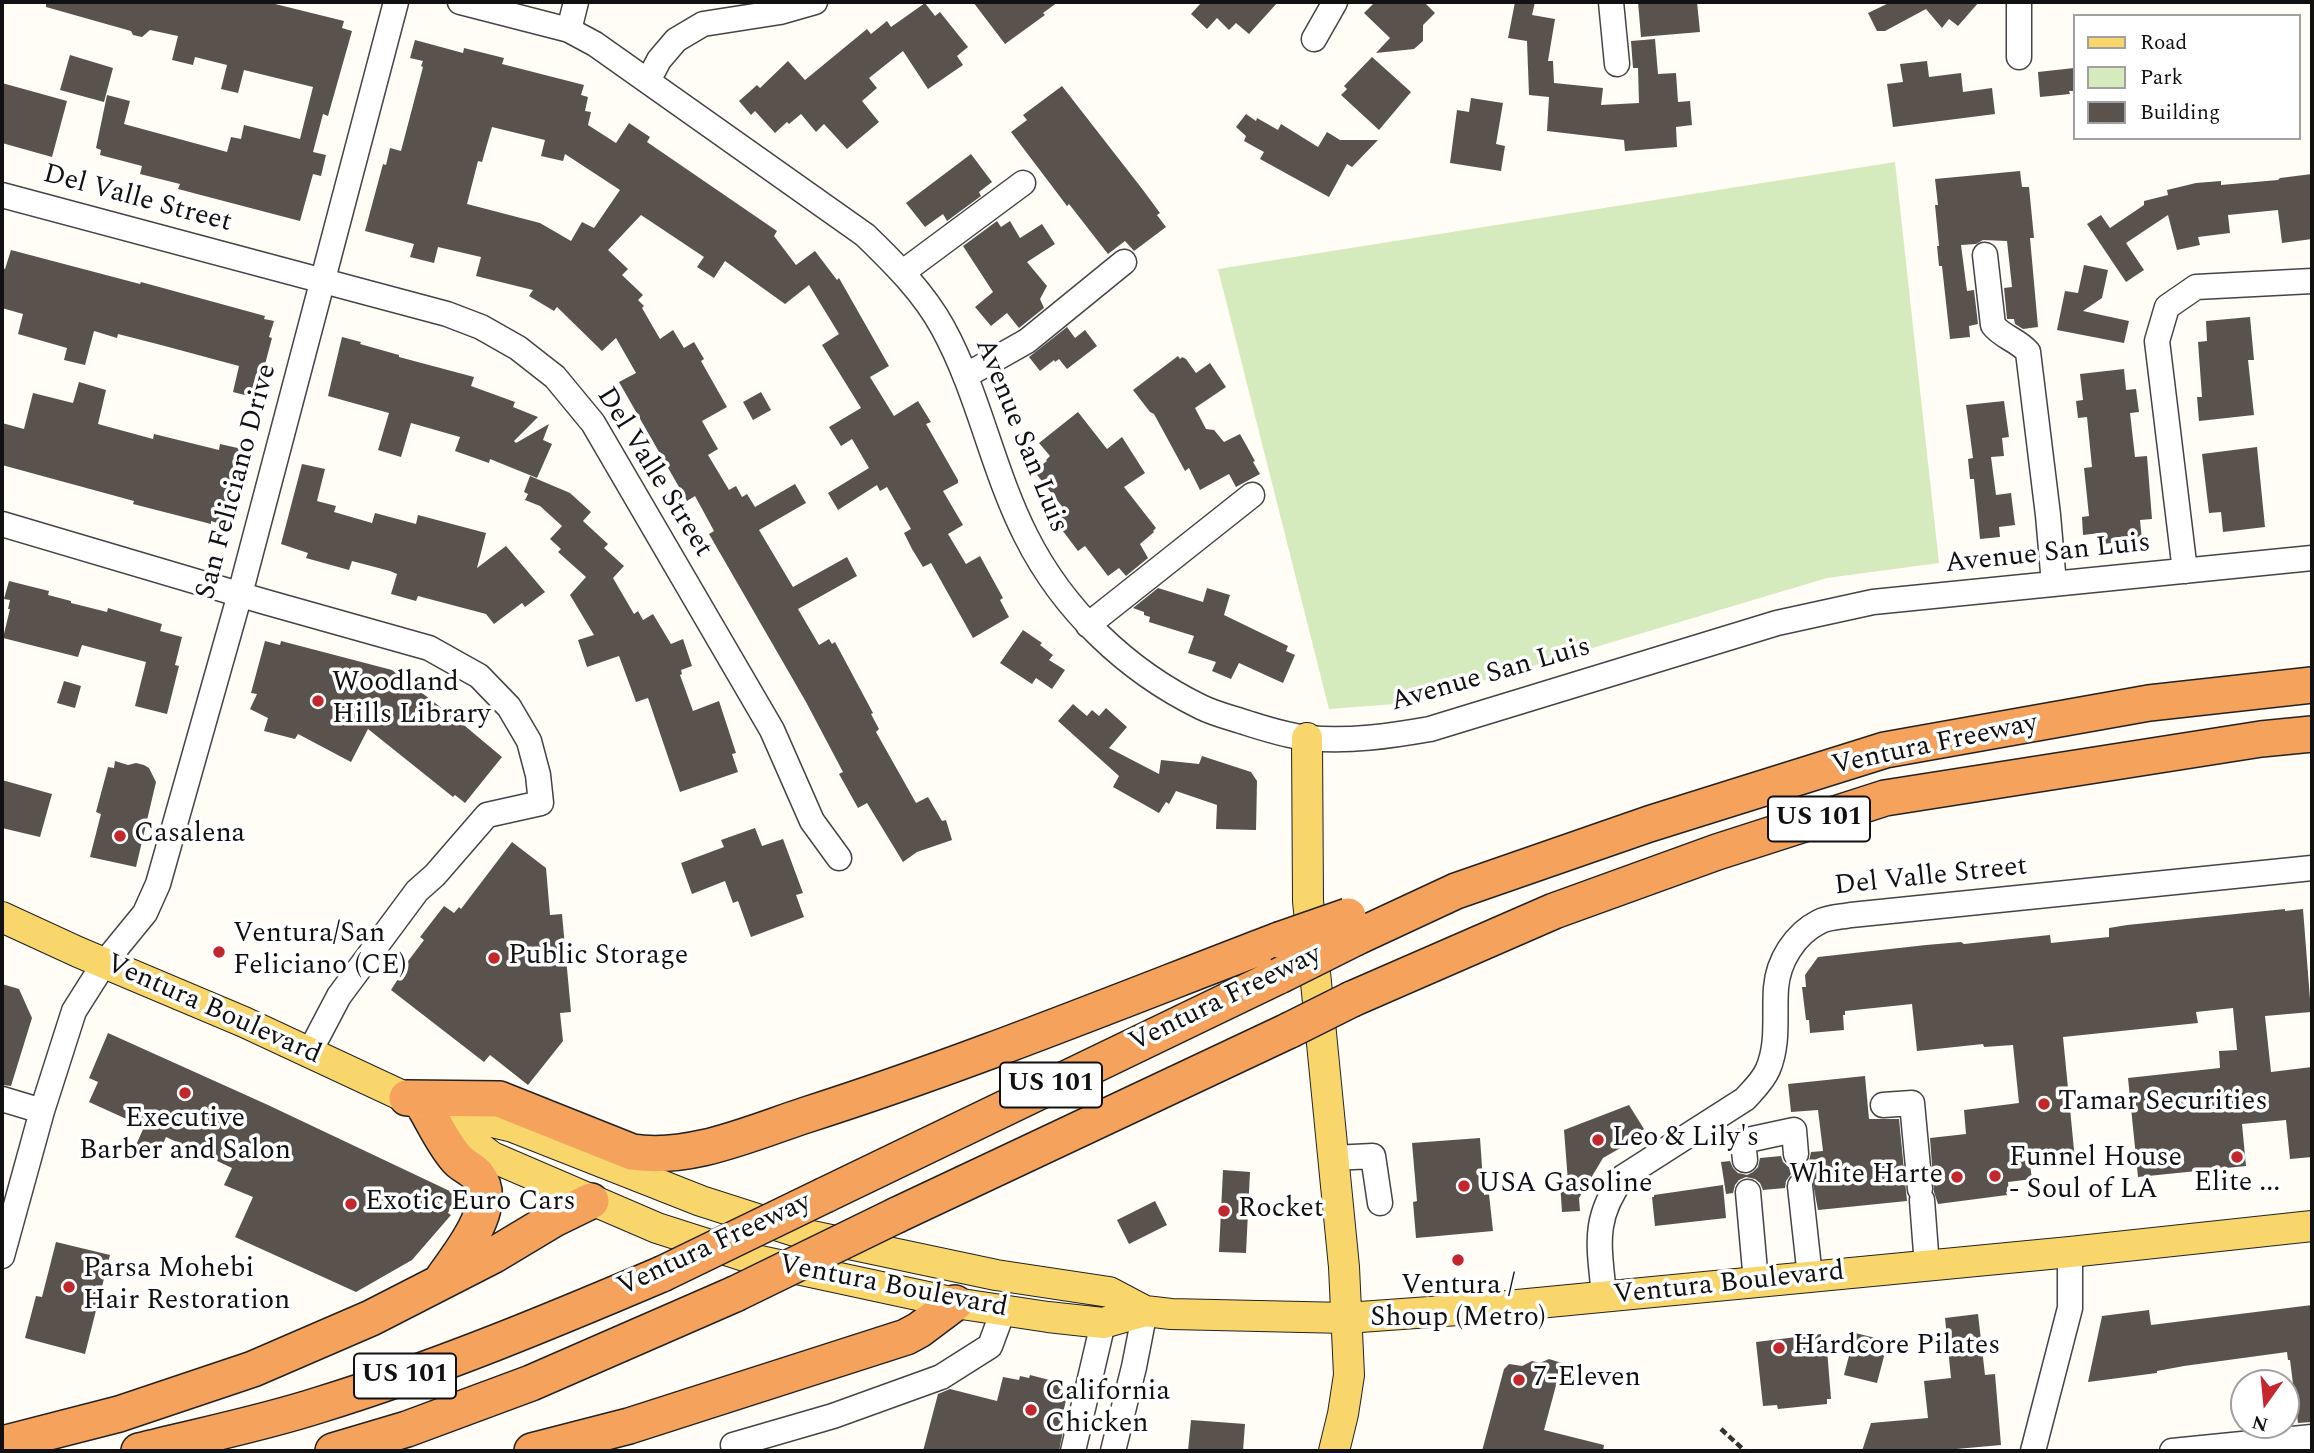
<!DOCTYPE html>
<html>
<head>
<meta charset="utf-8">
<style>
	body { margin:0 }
	#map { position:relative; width:2314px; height:1453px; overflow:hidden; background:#fffdf5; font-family:Spectral,serif }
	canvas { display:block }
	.frame { position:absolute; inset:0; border:4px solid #111; pointer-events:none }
	.legend { position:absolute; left:2073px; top:14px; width:228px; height:126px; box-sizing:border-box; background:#fff; border:2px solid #a0a0a0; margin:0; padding:9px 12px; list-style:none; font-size:21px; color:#111 }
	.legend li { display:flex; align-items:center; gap:14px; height:35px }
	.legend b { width:35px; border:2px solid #a0a0a0 }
	.north { position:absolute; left:2230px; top:1369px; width:70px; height:70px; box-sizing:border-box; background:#fff; border:2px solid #a0a0a0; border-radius:50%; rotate:195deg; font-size:19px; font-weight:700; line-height:28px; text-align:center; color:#111 }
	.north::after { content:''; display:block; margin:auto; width:24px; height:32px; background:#c4262e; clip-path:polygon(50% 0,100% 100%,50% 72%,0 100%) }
</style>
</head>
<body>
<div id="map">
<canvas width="2314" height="1453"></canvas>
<div class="frame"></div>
<ul class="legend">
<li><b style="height:9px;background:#f9d66b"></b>Road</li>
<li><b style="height:19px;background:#d5ebbd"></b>Park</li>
<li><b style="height:19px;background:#5a524d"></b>Building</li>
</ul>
<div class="north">N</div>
</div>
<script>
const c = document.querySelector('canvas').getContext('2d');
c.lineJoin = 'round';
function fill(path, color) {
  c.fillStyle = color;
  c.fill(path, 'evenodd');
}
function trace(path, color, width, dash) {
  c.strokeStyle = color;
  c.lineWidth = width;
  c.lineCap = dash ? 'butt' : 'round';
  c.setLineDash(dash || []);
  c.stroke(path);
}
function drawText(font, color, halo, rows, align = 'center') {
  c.font = font + ' Spectral,serif';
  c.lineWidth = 7;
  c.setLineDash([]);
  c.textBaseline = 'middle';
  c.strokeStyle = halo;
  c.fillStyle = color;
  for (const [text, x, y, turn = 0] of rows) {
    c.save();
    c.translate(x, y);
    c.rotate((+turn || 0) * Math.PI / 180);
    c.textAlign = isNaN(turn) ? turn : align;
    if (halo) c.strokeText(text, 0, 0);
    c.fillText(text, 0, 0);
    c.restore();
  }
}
fill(new Path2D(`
	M1895,162L1939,563L1827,578L1408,703L1329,709L1218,269Z`), '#d5ebbd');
fill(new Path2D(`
	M46,2H267L344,21L342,28L352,31L328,116L323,114L313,152L326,155L321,176L313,174L300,221L178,189L180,184L140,174L142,166L100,155L101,150L96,148L107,95L130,101L124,124L227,152L231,137L241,139L244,125L300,139L313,87L244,70L238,93L221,89L227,65L195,57L193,65L172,60L178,36L150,30L142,37L133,35L131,31L46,7Z
	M973,2H1058L1043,13L1045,15L1005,44Z
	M1200,2H1278L1249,34L1236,23L1229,30L1217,18L1207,29L1191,14L1201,3Z
	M1375,2H1424L1435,13L1423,25V41L1414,49L1376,53L1390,38L1364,13Z
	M1515,2H1535L1532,15L1555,19L1548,61H1553L1554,83L1603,88L1601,105L1639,103L1638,68H1633L1631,41L1655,39L1658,74L1676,73L1678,102L1690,101L1692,125L1676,127L1677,147L1625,151L1624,140L1547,131L1549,97L1529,95L1527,41L1508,38Z
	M1638,2H1697L1700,32L1641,37Z
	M1891,2H1979L1958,26L1949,19L1942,28L1926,9L1885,31H1877L1868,13Z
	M925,3L935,16L940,12L968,47L957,56L963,65L928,89L903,51L869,78L877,88L862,101L879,122L847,149L824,124L816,132L801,114L789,124L787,122L775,133L755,111L751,115L739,101L757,85L760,88L788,61L805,80L867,29L871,34L887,21L891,27Z
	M415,40L463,53L464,48L504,58L502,64L584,85L581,95L588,97L585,111L591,112L588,125L616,143L629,123L650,137L647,142L777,231L774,236L796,265L815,251L837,280L839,278L889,366L870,377L894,416L918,401L931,422L926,424L958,480V483L943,491L963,525L948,534L966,564L980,556L1003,598L1000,600L1009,617L973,638L931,563L923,567L912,549L904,533L911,529L887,487L880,491L877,485L838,510L828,493L869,468L852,439L841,446L829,427L861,408L822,345L839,334L809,285L785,304L725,261L714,278L697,267L704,257L641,215L608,250L628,269L622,275L643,295L638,300L644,306L642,308L660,339L673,330L684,348L694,342L704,359L701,361L727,407L702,421L718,449L708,455L729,490L736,486L742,497L747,494L755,507L795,484L806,503L759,530L793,587L847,557L857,576L798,609L819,645L829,639L832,644L835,642L873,713L871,714L879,729L876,732L916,803L928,797L942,821L946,820L952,840L917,852L903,862L867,803L858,808L839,774L843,772L806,702L709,534L714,531L695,496L687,501L619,382L636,373L616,338L602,351L557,307L554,311L529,296L533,290L476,276L481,257L438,247L434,263L410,257L414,244L365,231L383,164L386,165L390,148L401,151L423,67L421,66L423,61L410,58ZM492,127L545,140L541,156L563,161L565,154L620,190L594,228L582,222L571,241L540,223L467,204L478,161L482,162Z
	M70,55L113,68L104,102L60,90Z
	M1372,57L1411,92L1379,130L1341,95L1347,89L1344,86Z
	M1927,61L1929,77L1961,73L1963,92L1992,88L1995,114L1893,127L1887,84L1903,82L1900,64Z
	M2074,68V91H2069L2070,94L2040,97L2038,72Z
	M2,83L67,101L52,157L2,143Z
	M1062,86L1143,190L1160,213L1157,215L1166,227L1134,251L1125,241L1108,254L1069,204L1067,206L1011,132L1027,120L1023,115Z
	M1471,98L1503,103L1496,144L1505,146L1501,171L1450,163L1457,110L1469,112Z
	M1246,114L1256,121L1257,118L1278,130L1281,124L1318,147L1327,132L1340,140H1378L1352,167L1347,164L1329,197L1260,159L1264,152L1244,141L1246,136L1236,127Z
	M971,154L992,182L979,192L981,196L947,221L943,214L925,227L906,203Z
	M2020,171L2022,187H2029L2034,238H2030L2038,327L2023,329L2015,324L2014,319H2007L2004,288L2012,287L2007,241L1983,240L1976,244L1961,245L1967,291L1974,290L1978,324L1969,326L1970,337L1950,339L1942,266H1939L1937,246H1939L1935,205H1938L1935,179Z
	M2312,174V239L2282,243L2278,210L2228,215L2230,233L2198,237L2200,245L2177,250L2168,215L2126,243L2144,270L2126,282L2087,224L2101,215L2110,228L2144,205V201L2168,195L2167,190L2196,183L2221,181V185L2278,180L2280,178Z
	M997,221L1001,227L1010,221L1020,238L1042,224L1055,244L1027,262L1047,286L1040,299L1044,308L1019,328L1007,313L991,326L975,307L993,292L963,246Z
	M11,250L140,284L141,282L265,316L264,319L274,321L269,337L272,338L256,398L233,392L239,366L161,345L118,334L117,338L94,331L85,365L64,360L67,348L18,334L23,314L2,308V268L5,269Z
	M2084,265L2108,270L2102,298L2083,311L2129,321L2124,343L2057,330L2065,291L2078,293Z
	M2250,317L2254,360H2248L2254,415L2199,421L2197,397H2202L2198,342L2207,341L2206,321Z
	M1067,327L1075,338L1085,330L1097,346L1067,369L1059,359L1055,362L1054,360L1040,371L1029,357Z
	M342,337L361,342L360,344L399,355V357L474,377L471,386L515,402L513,407L538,417L514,441L516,443L549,424L543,440L552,444L537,478L490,459L489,463L455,451L460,437L411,423L401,457L378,450L389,413L328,396Z
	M1178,356L1180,359L1182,357L1186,359L1196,373L1210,363L1226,387L1195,408L1206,429L1214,430L1224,442L1240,434L1255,461L1253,462L1260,474L1236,487L1229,474L1200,490L1189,468L1185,471L1154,414L1150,412L1133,390Z
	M2124,369L2126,390L2136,389L2139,412L2130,413L2135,457L2147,456L2152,519L2140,520L2142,540L2101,544L2100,533L2083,535L2082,517L2089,516L2084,468L2092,467L2087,417L2078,418L2076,401L2083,400L2080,374Z
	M79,382L106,390L98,424L153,439L154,434L219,450L220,444L242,449L227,509L224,508L220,524L211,521V524L133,504L134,501L2,465V423L24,429L33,393L73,403Z
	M761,392L771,410L753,420L743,402Z
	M2004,401L2009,437L2002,438L2004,456L1991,457L1996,495L2011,493L2015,525L1999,527L2000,537L1980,539L1974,479H1970L1968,459L1973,458L1966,405Z
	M1078,412L1107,449L1122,437L1145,473L1124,487L1156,528L1153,531L1154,532L1140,544L1148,558L1126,576L1119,568L1108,576L1085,546L1078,551L1053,518L1064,509L1034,471L1047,461L1046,460L1050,456L1039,443Z
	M2257,447L2265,527L2223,532L2221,512L2209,513L2202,454Z
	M302,464L325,469L317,501L336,506L334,512L372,523L375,513L416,524L418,515L486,533L477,568L506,546L545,592L525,607L522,603L494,624L486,614L418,596L416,601L391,594L397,574L390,571L352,561L349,570L306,558L308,553L281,544Z
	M530,476L570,493L591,512L583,521L608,544L604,548L624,566L613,578L634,614L638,611L643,620L653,614L671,644L683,639L692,666L681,670L682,674L680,675L693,711L719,701L736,753L732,754L738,772L680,792L648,698L636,702L619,656L587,667L578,640L594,635L570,595L586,577L558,552L561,549L550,539L562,526L540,506L525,500L528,494L524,492Z
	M9,581L49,591L48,595L71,601V603L107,612L108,608L162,624L160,631L182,637L175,665L179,666L167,714L135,706L146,662L82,645L78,657L3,638L10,609H8L10,600L4,599Z
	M1158,588L1203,602L1207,588L1230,595L1224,615L1288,646L1286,651L1295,655L1283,683L1239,663L1231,679L1212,671L1216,662L1188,653L1194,636L1149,622L1150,617L1144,615V612L1133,608Z
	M1023,630L1042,643L1040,645L1053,655L1049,660L1065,670L1052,689L1036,678L1032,684L1000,663Z
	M265,641L280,645L281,641L392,670L465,726L502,757L465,803L455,795L453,797L368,729L351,762L298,734L295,739L264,731L268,718L250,709L257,694L251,693Z
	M64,681L81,686L75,708L57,703Z
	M1073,704L1087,716L1092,710L1099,716L1106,708L1127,727L1109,748L1159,774L1161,760L1199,764L1202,756L1251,772L1257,781L1256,830L1216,829L1217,805L1176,791L1169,804L1166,802L1159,813L1113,787L1119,776L1058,721Z
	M115,761L128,765L136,763L144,765L149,768L156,782L136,867L90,857L101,814L96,812L108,767L114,768Z
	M2,780L52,794L40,837L2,828Z
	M755,828L762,846L783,839L803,893L796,895L804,917L751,937L738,901L733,903L725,881L692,894L681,863L724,847L721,840Z
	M512,842L546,868L550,915L562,914L571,1012L560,1013L563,1041L528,1085L490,1055L484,1062L391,990L398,979L396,977L424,940L420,937L444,906L454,913L459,907L461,909Z
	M2285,909V911L2303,909L2311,1012L2265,1016L2271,1072L2312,1067V1157L2290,1159L2286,1120L2242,1124L2246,1166L2138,1177L2128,1078L2220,1068L2219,1051L2237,1050L2233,1008L2196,1012L2198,1023L2063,1037L2075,1160H2066L2061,1167L2030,1165L2032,1179L2008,1182L2009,1191L2006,1192L2007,1195L1938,1204L1934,1192L1930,1138L1966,1134L1964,1110L2019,1103L2013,1045L1984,1047L1983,1044L1917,1051L1912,1004L1845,1011V1015H1843L1844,1030L1810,1033L1809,1020H1806L1802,987H1806L1805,975L1818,957L1926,945L1961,942L1964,944L2050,935L2051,943L2109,937V928L2127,925Z
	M2,984L19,989L32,1018L11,1086L2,1085Z
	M108,1033L268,1105L456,1194L448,1213L451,1215L412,1260L356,1292L235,1237L253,1197L224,1185L232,1168L166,1137L158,1155L136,1145L144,1127L89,1102L98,1082L89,1078Z
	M1865,1076L1869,1119H1899L1907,1201L1818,1210L1812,1178L1807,1173L1799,1171L1791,1174L1786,1181L1785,1188L1763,1190L1760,1183L1755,1179L1746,1177L1739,1180L1735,1185L1733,1193L1726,1194L1721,1162L1730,1161L1733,1168L1738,1173L1747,1175L1753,1172L1758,1167L1760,1158L1781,1156L1783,1162L1789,1167L1798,1169L1805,1166L1809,1161L1811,1152L1823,1151L1818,1110L1791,1112L1788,1084Z
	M1629,1105L1644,1129L1630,1139L1631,1142L1603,1158L1579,1198L1580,1211L1562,1212L1560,1183L1568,1182L1564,1130Z
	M1480,1138L1484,1195L1489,1194L1493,1231L1416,1238L1413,1202L1417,1201L1412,1143Z
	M1223,1170L1250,1172L1246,1253L1219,1252Z
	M1723,1185L1726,1218L1655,1226L1652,1197H1654V1195Z
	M1155,1201L1167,1225L1129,1244L1117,1220Z
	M56,1242L110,1255L85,1354L25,1338L36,1296L42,1297Z
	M2312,1305V1422L2298,1423L2290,1360H2288L2287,1352L2184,1366L2157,1371V1373L2088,1382L2102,1316L2149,1310L2151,1325Z
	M1978,1314L1985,1375L1995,1374L2001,1445L1934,1451H1862L1871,1423L1928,1418L1924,1381L1951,1378L1945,1318Z
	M1855,1333L1888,1341L1877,1383L1844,1375Z
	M1821,1334V1337H1826L1831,1399H1827V1404L1778,1409L1777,1405L1763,1406L1756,1342Z
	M1549,1359L1562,1363L1544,1430L1604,1445L1603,1451H1482L1504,1369L1509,1364L1522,1366L1532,1361L1540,1363Z
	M1030,1375L1061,1383L1060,1386L1069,1388L1060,1425L1064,1426L1059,1451H923L938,1394L950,1389L997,1401L1003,1377L1019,1380L1020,1376L1029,1378Z
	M1191,1420L1245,1424L1243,1451H1188Z`), '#5a524d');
const minor = new Path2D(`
	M460,2L569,30L595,44L865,235C894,263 924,293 943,328C979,394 992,469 1026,536C1063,610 1127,671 1201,707C1215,714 1232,718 1247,723C1266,729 1287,736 1308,738C1349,742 1390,736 1430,729L1777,623L1873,602L2312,558
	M1611,2L1617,64
	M569,30L576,2
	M1314,39L1335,2
	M2019,57V2
	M648,81L659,60L676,40L703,24L780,12L815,2
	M2,195L447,314L481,327L518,348L555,377L593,423L772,730L812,821L839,858
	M1985,255L1993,325C2002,337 2018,340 2028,352L2048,515L2054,584
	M903,272L1023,183
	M965,376L1027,341L1124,262
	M2,524L262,601L429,648L479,676L509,707L529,741L538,775L541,803L487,815L435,875L417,891L339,996L309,1053
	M2185,571L2157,341L2167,307L2196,287L2312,281
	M1088,625L1252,495
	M2,1099L42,1111
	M1883,1105L1912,1103L1920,1189
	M1333,1158L1373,1156L1380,1203
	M1745,1160L1743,1141L1794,1130L1796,1154
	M1800,1186L1810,1277
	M1748,1192L1756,1282
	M1922,1200L1927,1266
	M2,1256L42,1111L74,1011L105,962L145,913L158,884L240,594L396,2
	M1604,1297C1600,1247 1591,1221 1623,1177L1745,1099C1753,1090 1763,1081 1768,1069C1779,1043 1774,1015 1776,988C1778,961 1795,934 1819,922C1828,917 1841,917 1851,915L2312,868
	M733,1445L833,1416L941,1377L990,1346L1003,1311
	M1073,1451L1103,1323
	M1113,1451L1134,1367L1145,1311
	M2033,1451L2070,1308V1252
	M2172,1451L2312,1437`);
const major = new Path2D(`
	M1307,738L1308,901L1344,1267L1349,1375L1343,1414L1334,1451
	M2,917L78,952L244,1022L407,1098L424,1106L492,1157L657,1228L760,1261L955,1303L1048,1317L1103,1323L1145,1311
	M428,1107L513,1127L701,1201L807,1235L996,1275L1109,1292L1145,1311L1171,1314L1346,1318L1486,1308L2070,1252L2312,1226`);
const highway = new Path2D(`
	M1355,938L1456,891L1649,824L1885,750L2149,703L2312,685
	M1352,999L1554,911L1717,852L1885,798L2261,739L2312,734
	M407,1098L499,1099L632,1152C690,1161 751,1133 806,1115C966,1064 1122,1000 1279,940
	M424,1106C434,1123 443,1143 456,1158C461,1165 471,1168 477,1175C501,1206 460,1253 443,1278
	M825,1195L1279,976
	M897,1215L1290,1030
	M2,1444L119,1414L253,1369L371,1318L494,1255L554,1219L591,1201
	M139,1451C199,1436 260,1424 319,1405C436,1369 549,1322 662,1274
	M333,1451L407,1429L531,1383L735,1294
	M532,1451L629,1426L906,1337L919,1330L955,1303`);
trace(minor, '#444', 27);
trace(major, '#222', 32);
trace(highway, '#222', 38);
trace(new Path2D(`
	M1721,1429L1745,1451`), '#333', 4.5, [7, 3.5]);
trace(minor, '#fff', 24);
trace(major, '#f9d66b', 30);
trace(highway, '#f5a25d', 35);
const highwayBridge = new Path2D(`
	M1279,940L1348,916
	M1279,976L1355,938
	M1290,1030L1352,999
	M662,1274L825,1195
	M735,1294L897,1215`);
trace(highwayBridge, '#222', 38, []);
trace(highwayBridge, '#f5a25d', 35);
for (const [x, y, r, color] of [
	[318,701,7,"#c4262e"],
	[120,836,7,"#c4262e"],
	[219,952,7,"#c4262e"],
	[494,958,7,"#c4262e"],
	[185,1093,7,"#c4262e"],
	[2044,1104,7,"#c4262e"],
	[1598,1140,7,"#c4262e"],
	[2237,1157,7,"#c4262e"],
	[1995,1176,7,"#c4262e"],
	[1957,1177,7,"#c4262e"],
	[1464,1186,7,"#c4262e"],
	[351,1204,7,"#c4262e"],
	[1224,1211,7,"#c4262e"],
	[1458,1260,7,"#c4262e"],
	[69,1287,7,"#c4262e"],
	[1779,1348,7,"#c4262e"],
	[1519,1380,7,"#c4262e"],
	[1031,1410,7,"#c4262e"]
]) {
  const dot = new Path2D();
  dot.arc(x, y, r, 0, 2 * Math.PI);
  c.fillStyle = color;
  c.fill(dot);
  trace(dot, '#fff', 2.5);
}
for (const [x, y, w] of [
	[1819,819,102],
	[1051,1085,102],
	[405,1376,102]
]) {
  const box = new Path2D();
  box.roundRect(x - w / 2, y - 22.5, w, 45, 5);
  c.fillStyle = '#fff';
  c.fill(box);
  trace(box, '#111', 2);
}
drawText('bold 26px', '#111', null, [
	["US 101",1819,819],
	["US 101",1051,1085],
	["US 101",405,1376]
]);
drawText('28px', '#111', '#fff', [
	["Del Valle Street",137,200,15],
	["Avenue San Luis",1020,436,68],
	["Del Valle Street",653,473,58],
	["San Feliciano Drive",238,482,-75],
	["Avenue San Luis",2048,555,-6],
	["Avenue San Luis",1491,676,-16],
	["Ventura Freeway",1935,746,-12],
	["Del Valle Street",1931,878,-6],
	["Ventura Freeway",1226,1000,-26],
	["Ventura Boulevard",213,1011,24],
	["Ventura Freeway",715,1246,-25],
	["Ventura Boulevard",1729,1285,-6],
	["Ventura Boulevard",893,1288,11]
]);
drawText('28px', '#111', '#fff', [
	["Woodland",332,685],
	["Hills Library",332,717],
	["Casalena",134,836],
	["Ventura/San",233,936],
	["Feliciano (CE)",233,968],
	["Public Storage",508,958],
	["Tamar Securities",2058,1104],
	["Executive",185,1121,"center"],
	["Barber and Salon",185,1153,"center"],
	["Leo & Lily's",1612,1140],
	["Funnel House",2009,1160],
	["- Soul of LA",2009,1192],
	["White Harte",1943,1177,"right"],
	["Elite ...",2237,1185,"center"],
	["USA Gasoline",1478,1186],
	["Exotic Euro Cars",365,1204],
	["Rocket",1238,1211],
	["Parsa Mohebi",83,1271],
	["Hair Restoration",83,1303],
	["Ventura /",1458,1288,"center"],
	["Shoup (Metro)",1458,1320,"center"],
	["Hardcore Pilates",1793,1348],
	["7-Eleven",1533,1380],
	["California",1045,1394],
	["Chicken",1045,1426]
], 'left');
</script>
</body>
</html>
